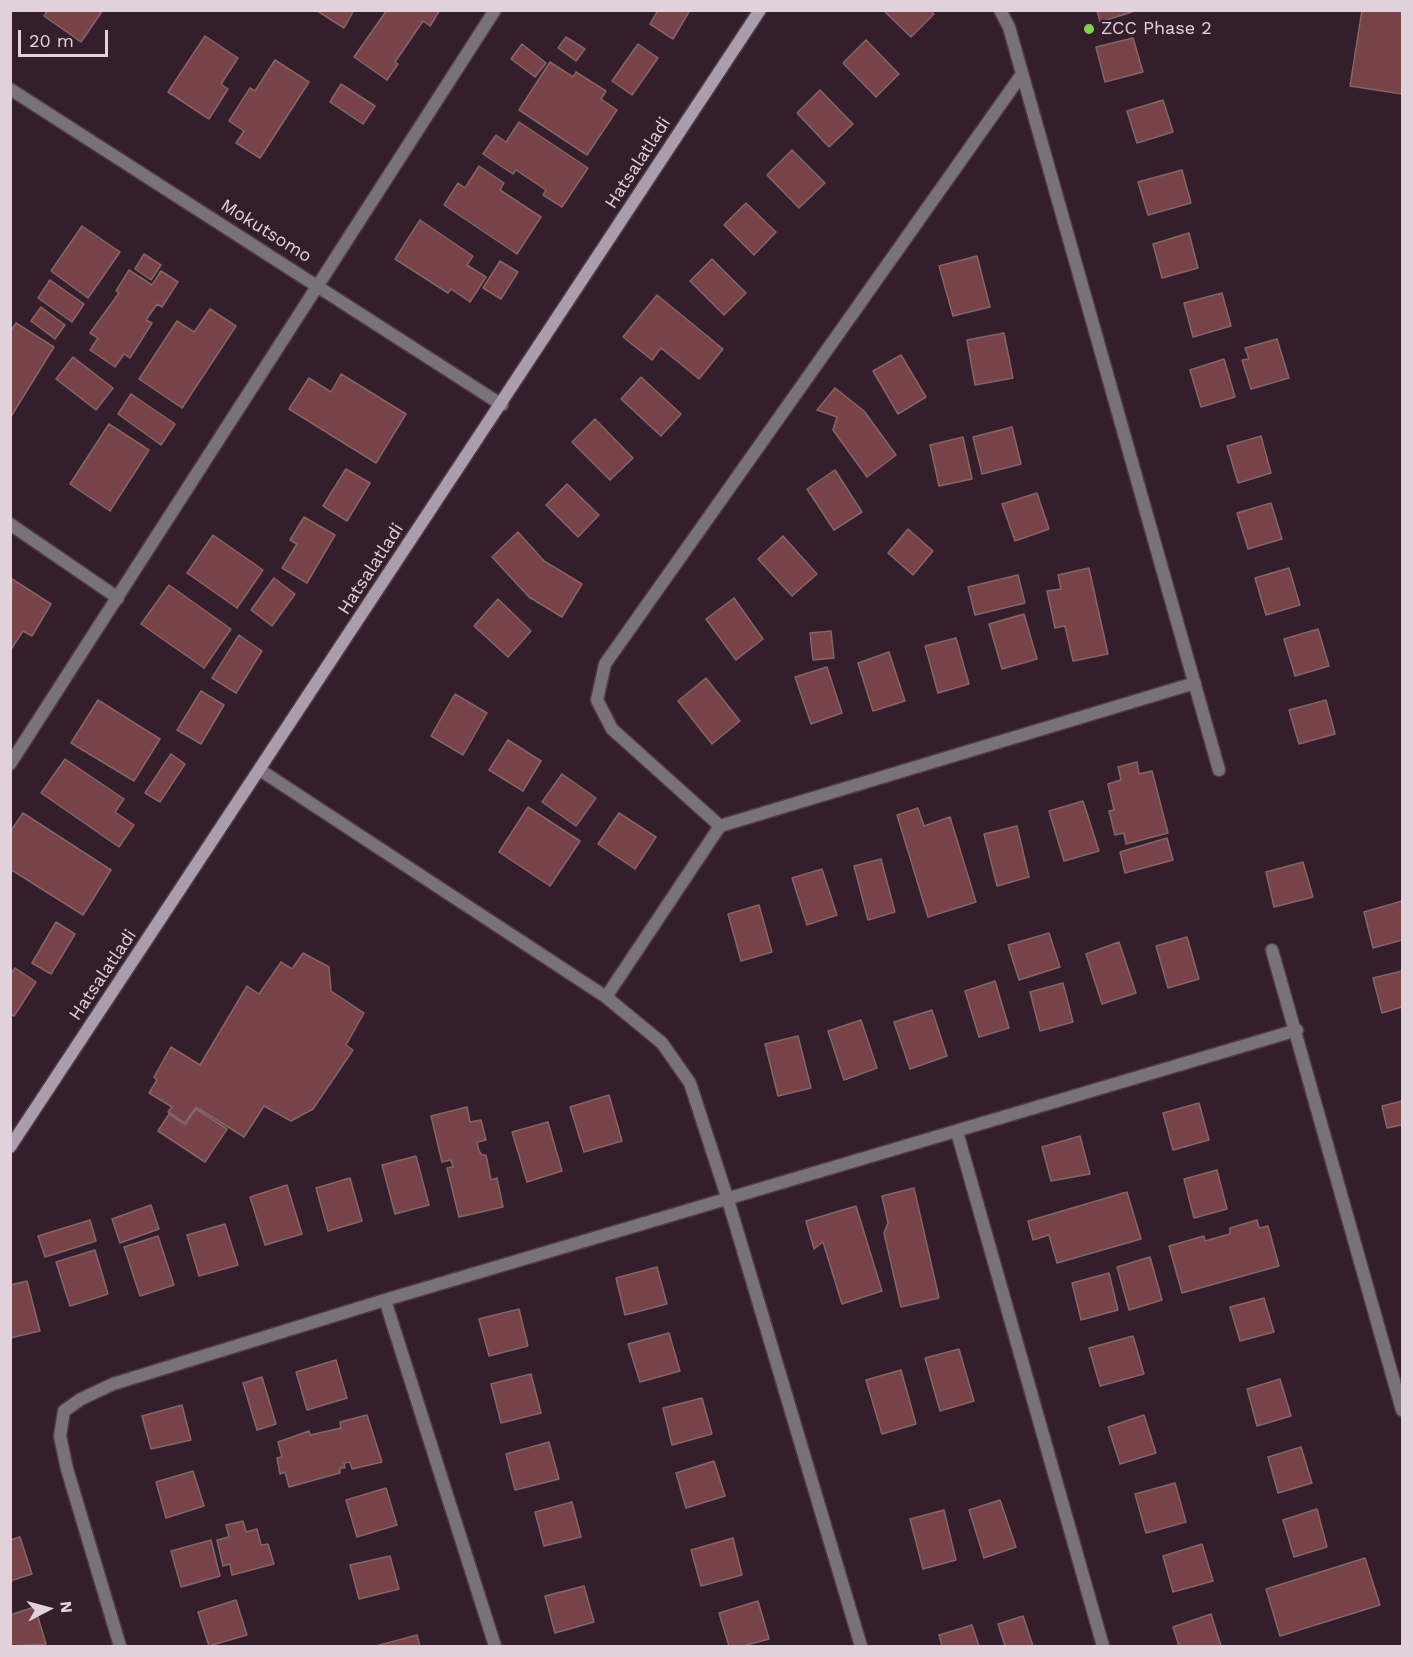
<!DOCTYPE html>
<html>
<head>
<meta charset="utf-8">
<style>
	body { margin:0 }
	#map { position:relative; width:1413px; height:1657px; overflow:hidden; background:#351e2b; font-family:"Work Sans",sans-serif }
	canvas { display:block }
	.frame { position:absolute; inset:0; border:12px solid #e1d1da; pointer-events:none }
	.north { position:absolute; left:18px; top:1579px; width:60px; height:60px; -webkit-text-stroke:4px #351e2b; paint-order:stroke; rotate:84deg; font-size:16px; font-weight:700; line-height:24px; text-align:center; color:#e1d1da }
	.north::after { content:''; display:block; margin:auto; width:21px; height:27px; background:#e1d1da; clip-path:polygon(50% 0,100% 100%,50% 72%,0 100%) }
	.scale { position:absolute; left:18px; top:30px; width:90px; height:27px; box-sizing:border-box; border:3px solid #e1d1da; border-top:0; padding-left:8px; font-size:18px; line-height:21px; white-space:nowrap; color:#e1d1da; -webkit-text-stroke:4px #351e2b; paint-order:stroke }
</style>
</head>
<body>
<div id="map">
<canvas width="1413" height="1657"></canvas>
<div class="frame"></div>
<div class="north">N</div>
<div class="scale">20 m</div>
</div>
<script>
const c = document.querySelector('canvas').getContext('2d');
c.lineJoin = 'round';
function fill(path, color) {
  c.fillStyle = color;
  c.fill(path, 'evenodd');
}
function trace(path, color, width, dash) {
  c.strokeStyle = color;
  c.lineWidth = width;
  c.lineCap = dash ? 'butt' : 'round';
  c.setLineDash(dash || []);
  c.stroke(path);
}
function drawText(font, color, halo, rows, align = 'center') {
  c.font = font + ' "Work Sans",sans-serif';
  c.lineWidth = 4.5;
  c.setLineDash([]);
  c.textBaseline = 'middle';
  c.strokeStyle = halo;
  c.fillStyle = color;
  for (const [text, x, y, turn = 0] of rows) {
    c.save();
    c.translate(x, y);
    c.rotate((+turn || 0) * Math.PI / 180);
    c.textAlign = isNaN(turn) ? turn : align;
    if (halo) c.strokeText(text, 0, 0);
    c.fillText(text, 0, 0);
    c.restore();
  }
}
const building = new Path2D(`
	M48,10H103L81,42L44,16Z
	M316,10H354L344,28Z
	M387,10H440L430,26L423,21L395,62L398,64L387,80L354,57Z
	M658,10H690L673,39L650,24Z
	M883,10H930L934,14L911,37Z
	M1097,10H1138L1100,22Z
	M1362,10H1402V94L1350,86Z
	M205,36L238,58L221,84L228,89L209,119L168,92Z
	M566,37L585,49L576,61L558,48Z
	M1133,38L1143,72L1105,82L1096,47Z
	M866,40L899,74L876,97L843,63Z
	M522,44L546,63L535,77L511,59Z
	M638,44L658,58L632,95L612,81Z
	M275,60L309,82L260,158L236,143L244,131L229,121L250,88L255,91Z
	M550,62L573,77L576,72L606,91L601,99L617,110L587,155L519,110Z
	M341,84L375,106L363,124L330,102Z
	M820,90L853,124L829,147L797,113Z
	M1163,100L1173,132L1137,143L1127,111Z
	M519,122L588,168L562,207L543,195L546,190L516,170L513,174L483,154L496,135L506,142Z
	M792,150L825,183L799,208L767,175Z
	M479,166L504,183L500,190L541,217L517,254L444,205L458,183L465,188Z
	M1182,170L1191,203L1148,215L1138,182Z
	M746,203L776,232L754,255L724,225Z
	M420,220L473,256L467,265L486,277L470,302L451,289L448,293L395,259Z
	M82,226L120,252L88,298L51,271Z
	M1189,233L1198,268L1162,278L1153,244Z
	M144,254L161,265L151,280L135,269Z
	M977,256L990,307L953,316L939,266Z
	M712,259L746,293L724,315L690,281Z
	M500,261L518,272L501,299L483,288Z
	M129,270L152,285L161,271L178,282L162,307L157,304L146,320L152,323L130,358L124,354L115,367L90,350L98,338L90,333L119,293L116,291Z
	M50,280L84,304L72,322L38,298Z
	M1222,293L1231,326L1193,337L1184,303Z
	M657,295L723,349L699,379L661,348L652,360L623,337Z
	M41,307L65,325L55,339L31,321Z
	M210,309L236,326L182,408L139,379L177,321L194,332Z
	M16,323L54,347L10,418V332Z
	M1004,333L1013,378L975,385L967,340Z
	M1277,339L1289,378L1251,389L1242,360L1249,359L1245,348Z
	M901,355L926,397L898,414L873,371Z
	M73,357L113,388L96,410L56,379Z
	M1224,359L1235,397L1201,407L1190,370Z
	M341,374L406,414L376,463L289,409L309,378L331,392Z
	M641,377L681,414L661,436L621,399Z
	M835,388L864,411L896,455L867,477L833,430L837,417L817,410Z
	M131,394L175,424L161,445L118,414Z
	M595,419L633,458L610,480L572,442Z
	M109,424L149,450L110,511L70,484Z
	M1012,427L1021,464L982,474L973,437Z
	M1261,436L1271,473L1238,483L1227,446Z
	M963,437L972,479L939,486L930,445Z
	M346,469L370,483L347,521L323,506Z
	M835,470L862,512L834,530L807,489Z
	M567,484L599,515L578,537L546,505Z
	M1037,493L1049,529L1015,541L1002,504Z
	M1271,503L1282,539L1248,549L1237,513Z
	M304,517L335,535L307,583L282,568L297,544L290,540Z
	M908,529L933,551L913,575L888,553Z
	M518,532L544,561L582,584L562,617L529,597L492,557Z
	M213,535L263,570L237,608L187,573Z
	M783,536L817,574L792,596L758,559Z
	M1089,568L1108,654L1073,661L1065,626L1055,628L1047,591L1061,589L1058,575Z
	M1289,568L1300,605L1266,615L1255,578Z
	M1018,575L1025,603L975,615L968,587Z
	M274,578L295,594L272,626L251,610Z
	M12,579L51,604L32,636L23,631L10,651Z
	M169,585L231,629L204,668L141,624Z
	M734,598L763,639L736,660L706,619Z
	M498,599L531,631L508,657L474,626Z
	M1024,614L1037,659L1002,669L989,624Z
	M1318,629L1329,666L1295,676L1284,639Z
	M831,631L834,658L813,660L810,633Z
	M239,635L262,651L236,693L212,678Z
	M956,638L969,684L938,693L925,646Z
	M889,652L905,701L873,711L858,663Z
	M827,667L842,713L811,724L795,677Z
	M706,678L740,721L712,744L678,701Z
	M201,691L224,705L201,744L177,730Z
	M455,694L487,713L463,755L431,736Z
	M98,700L160,739L134,781L71,743Z
	M1326,700L1335,734L1299,744L1289,710Z
	M508,740L541,761L523,791L489,770Z
	M171,754L185,764L160,802L145,793Z
	M65,759L124,799L115,812L134,825L119,847L41,793Z
	M1137,762L1139,774L1152,771L1168,833L1126,844L1124,833L1115,835L1109,811L1114,810L1108,784L1121,780L1118,767Z
	M562,774L596,798L576,826L542,802Z
	M1083,801L1099,851L1064,861L1049,811Z
	M528,807L580,841L550,886L499,852Z
	M918,808L924,826L950,817L976,902L928,917L897,815Z
	M23,813L111,870L83,915L10,869V832Z
	M619,813L656,837L635,869L598,844Z
	M1017,826L1029,877L997,886L984,834Z
	M1167,838L1173,860L1125,873L1120,852Z
	M881,859L895,912L868,920L854,866Z
	M1303,862L1313,897L1274,907L1266,872Z
	M822,869L837,915L807,925L792,878Z
	M1402,901V940L1373,948L1364,912Z
	M759,905L772,952L741,961L728,914Z
	M56,922L75,934L51,974L32,963Z
	M1049,933L1060,967L1019,980L1008,945Z
	M1187,937L1199,979L1168,988L1156,946Z
	M1119,942L1136,993L1102,1004L1086,954Z
	M303,953L329,967L331,991L364,1013L346,1045L353,1050L313,1109L291,1121L264,1106L244,1137L196,1107L185,1123L168,1112L172,1107L149,1093L157,1080L154,1077L171,1047L200,1065L247,986L259,994L281,962L292,969Z
	M15,968L36,982L14,1016L10,1014V975Z
	M1402,971V1007L1382,1013L1373,978Z
	M995,981L1009,1028L979,1037L965,991Z
	M1063,983L1073,1022L1040,1031L1030,992Z
	M932,1010L947,1056L910,1069L894,1022Z
	M861,1020L877,1068L844,1080L828,1031Z
	M798,1036L811,1088L778,1096L765,1044Z
	M609,1095L622,1141L584,1152L570,1107Z
	M1402,1101V1125L1387,1128L1382,1106Z
	M1199,1103L1209,1140L1173,1150L1163,1113Z
	M467,1107L470,1122L481,1120L486,1140L477,1142L479,1151L482,1155H486L491,1180L497,1178L503,1207L459,1217L447,1168L453,1167L451,1160L442,1162L431,1116Z
	M196,1109L227,1129L205,1162L158,1131L169,1114L185,1125Z
	M548,1122L562,1171L527,1182L512,1132Z
	M1080,1136L1090,1174L1051,1181L1042,1147Z
	M416,1156L429,1205L395,1214L382,1165Z
	M1217,1170L1227,1209L1194,1218L1184,1179Z
	M350,1178L362,1221L328,1231L316,1188Z
	M287,1185L302,1234L265,1245L250,1197Z
	M914,1188L939,1298L901,1307L884,1233L888,1223L882,1196Z
	M1127,1192L1141,1239L1057,1263L1049,1235L1033,1240L1028,1221Z
	M151,1205L159,1229L120,1243L112,1219Z
	M856,1206L882,1291L842,1304L823,1242L814,1249L806,1221Z
	M90,1220L96,1241L45,1257L38,1236Z
	M1257,1220L1259,1228L1268,1226L1279,1266L1182,1293L1169,1246L1204,1236L1205,1241L1230,1234V1228Z
	M225,1224L238,1265L199,1276L187,1235Z
	M158,1236L174,1285L140,1296L124,1247Z
	M95,1250L108,1294L70,1306L56,1262Z
	M1150,1257L1162,1300L1129,1310L1117,1267Z
	M657,1267L667,1304L625,1315L616,1278Z
	M1109,1273L1118,1310L1081,1320L1072,1283Z
	M27,1281L40,1331L10,1338V1285Z
	M1264,1298L1274,1332L1240,1341L1230,1307Z
	M519,1309L528,1346L489,1356L479,1319Z
	M669,1333L680,1371L640,1382L628,1344Z
	M1133,1336L1144,1374L1100,1386L1089,1348Z
	M959,1349L974,1401L940,1411L925,1358Z
	M336,1360L347,1398L307,1410L296,1372Z
	M901,1370L916,1424L882,1434L866,1380Z
	M531,1374L541,1413L501,1423L491,1384Z
	M262,1377L276,1424L257,1430L243,1383Z
	M1280,1379L1291,1416L1257,1426L1247,1389Z
	M702,1398L712,1434L672,1445L663,1408Z
	M182,1405L191,1440L151,1449L142,1416Z
	M367,1415L382,1462L352,1469L350,1462L344,1463L345,1468H340V1473L289,1487L285,1472L280,1474L277,1458L282,1457L278,1442L309,1431L310,1435L341,1428L340,1422Z
	M1144,1415L1156,1453L1120,1464L1108,1427Z
	M549,1442L559,1479L515,1490L506,1454Z
	M1301,1447L1312,1483L1278,1493L1268,1457Z
	M714,1461L725,1496L686,1508L676,1473Z
	M193,1471L204,1506L166,1518L156,1482Z
	M1175,1483L1186,1522L1146,1533L1135,1494Z
	M386,1488L397,1525L357,1537L346,1500Z
	M1000,1500L1016,1547L984,1558L969,1510Z
	M572,1502L581,1537L544,1546L535,1512Z
	M1317,1509L1327,1547L1294,1557L1283,1520Z
	M944,1510L956,1560L923,1569L910,1519Z
	M243,1521L246,1532L257,1529L261,1545L268,1544L274,1564L232,1575L230,1564L223,1566L217,1540L229,1537L226,1525Z
	M20,1537L32,1574L10,1581V1540Z
	M733,1538L742,1575L701,1586L691,1550Z
	M211,1540L220,1576L181,1587L171,1551Z
	M1202,1544L1213,1581L1173,1592L1163,1556Z
	M390,1556L399,1589L359,1599L350,1565Z
	M1365,1558L1380,1605L1280,1636L1266,1589Z
	M584,1586L594,1622L555,1633L545,1596Z
	M236,1600L247,1635L209,1646L198,1612Z
	M758,1601L769,1639L743,1646H729L719,1613Z
	M35,1607L46,1644L10,1646V1615Z
	M1211,1614L1221,1646H1179L1173,1627Z
	M1023,1616L1033,1646H1005L998,1624Z
	M972,1625L979,1646H942L939,1635Z
	M417,1635L420,1646H376Z`);
fill(building, '#774348');
trace(building, '#856567', 1.5);
const street = new Path2D(`
	M1000,10L1009,27L1219,770
	M10,89L502,405
	M10,524L118,598
	M10,764L495,10
	M260,770L606,997L662,1043L690,1083L728,1200L861,1646
	M720,826L612,729L597,700L605,664L1022,74
	M1272,950L1402,1410
	M606,997L720,826L1195,683
	M957,1132L1103,1646
	M385,1300L495,1646
	M120,1646L67,1469L60,1436L64,1411L81,1399L113,1384L385,1300L1297,1030`);
const secondary = new Path2D(`
	M10,1147L760,10`);
trace(street, '#513b47', 15);
trace(secondary, '#513b47', 15);
trace(street, '#79727d', 12);
trace(secondary, '#a99dae', 12);
for (const [x, y, r, color] of [
	[1089,29,6,"#84cf4d"]
]) {
  const dot = new Path2D();
  dot.arc(x, y, r, 0, 2 * Math.PI);
  c.fillStyle = color;
  c.fill(dot);
  trace(dot, '#351e2b', 2);
}
drawText('18px', '#e1d1da', '#351e2b', [
	["ZCC Phase 2",1101,29]
], 'left');
drawText('18px', '#e1d1da', '#351e2b', [
	["Hatsalatladi",638,163,-57],
	["Mokutsomo",266,231,32],
	["Hatsalatladi",371,569,-57],
	["Hatsalatladi",103,975,-56]
]);
</script>
</body>
</html>
